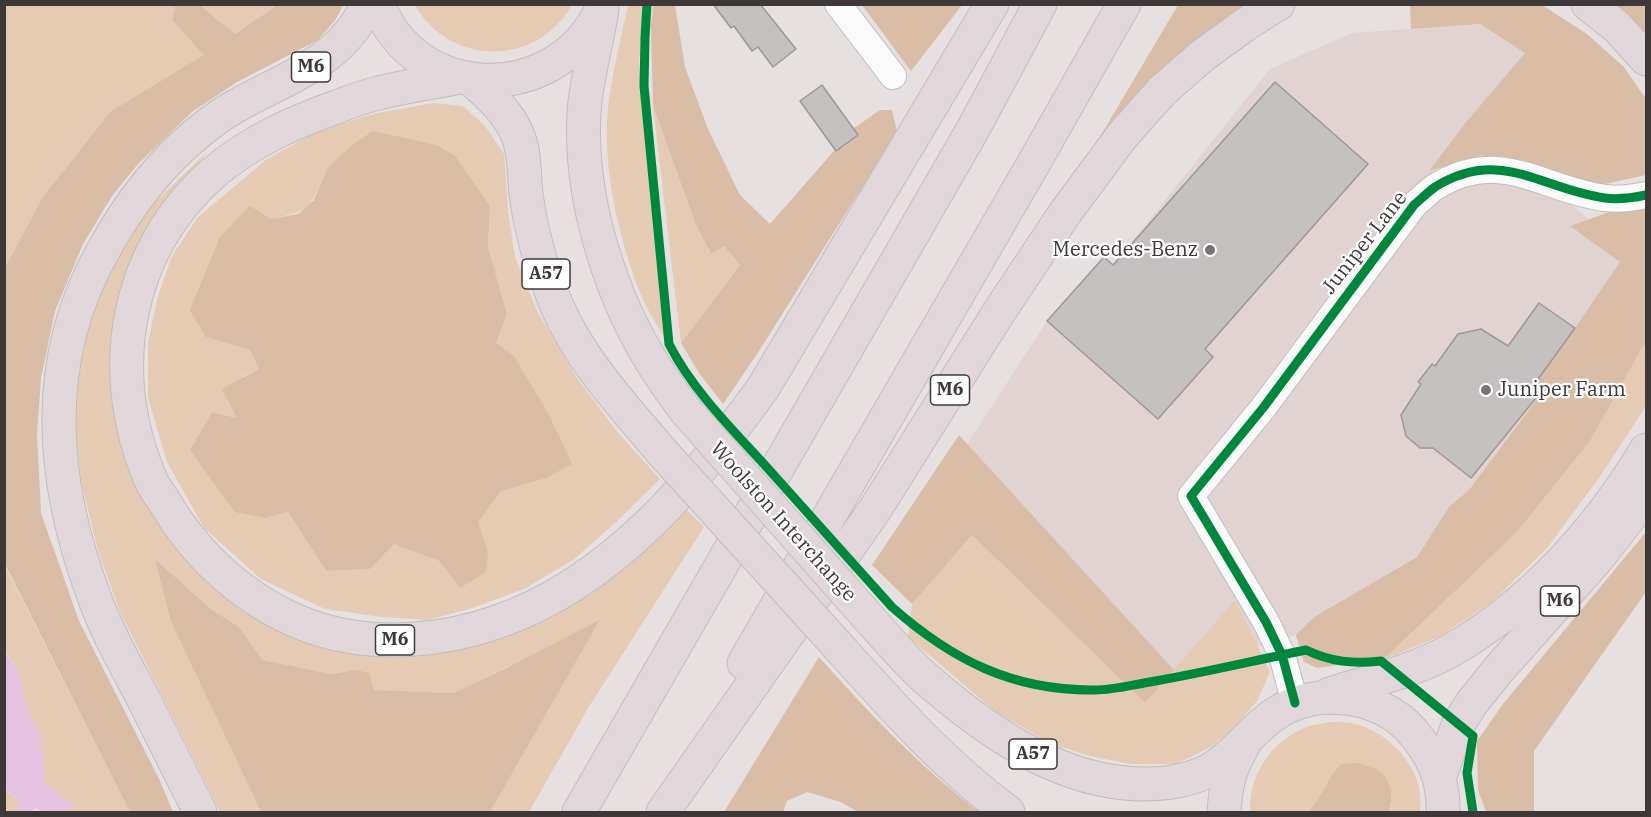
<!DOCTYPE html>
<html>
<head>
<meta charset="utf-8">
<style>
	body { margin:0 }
	#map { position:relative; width:1651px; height:817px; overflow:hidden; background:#e6e0e0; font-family:"IBM Plex Serif",serif }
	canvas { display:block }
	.frame { position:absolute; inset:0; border:6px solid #3e3838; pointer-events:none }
</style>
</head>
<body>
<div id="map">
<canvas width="1651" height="817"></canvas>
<div class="frame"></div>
</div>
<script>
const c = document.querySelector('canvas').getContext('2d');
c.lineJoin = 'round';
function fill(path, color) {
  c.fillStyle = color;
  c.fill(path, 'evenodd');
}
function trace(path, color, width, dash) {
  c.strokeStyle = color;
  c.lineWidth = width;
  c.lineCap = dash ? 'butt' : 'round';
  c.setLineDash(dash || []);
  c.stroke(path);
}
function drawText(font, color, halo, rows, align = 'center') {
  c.font = font + ' "IBM Plex Serif",serif';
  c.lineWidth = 4.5;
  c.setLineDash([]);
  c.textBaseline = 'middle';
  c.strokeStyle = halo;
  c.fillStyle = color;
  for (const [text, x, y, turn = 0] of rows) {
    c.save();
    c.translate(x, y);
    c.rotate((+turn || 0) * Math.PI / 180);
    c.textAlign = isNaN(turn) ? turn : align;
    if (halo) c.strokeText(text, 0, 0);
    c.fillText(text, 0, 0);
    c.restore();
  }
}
fill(new Path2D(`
	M1480,24L1525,53L1468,121L1639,260L1469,490L1449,507L1417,557L1314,617L1296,635L1174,670L1135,675L946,477L1047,321L1104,257L1113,265L1270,69L1352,33Z`), '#e2d3d3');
fill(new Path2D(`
	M5,5H175L172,20L205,55L111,111L42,198L5,268Z
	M200,5H277L235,34Z
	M415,5H572C537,67 450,67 415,5Z
	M628,5H644L639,63L644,124L667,343C659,327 648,312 641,295C619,240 602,167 608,108C612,73 621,39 628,5Z
	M434,103L463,106L485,126L504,154L508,211L515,257L538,313L577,378L615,429L660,479L616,522L573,560L524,589L472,608L428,620L382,617L325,609L261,579L204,528L167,462L148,398V342L158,296L172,256L198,217L267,159L322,129L377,113ZM327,169L490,206L488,247L507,314L496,343L520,484L501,491L477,522L488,552L460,588L439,561L394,544L370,569L326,571L288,512L266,518L211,478L190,450L212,412L237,418L244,376L259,369L250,350L206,337L271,219C312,211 311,206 327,169Z
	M653,106L696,225L710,253L724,246L740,265L681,343Z
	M208,151L151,223L128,457L148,507L181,554L225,595L325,644L399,657L453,651L502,635L682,505L704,527L590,705L529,812H490L599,622L453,693L373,690L356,670L331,674L263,660L238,626L212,610L156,560L172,621L261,812H220L120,612L98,551L81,481L75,422L78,377L91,310L130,232L155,202Z
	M1646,341V406L1599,478L1547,548L1493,601L1439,637L1384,659L1517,532L1590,441Z
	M972,535L1145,703L1235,600L1270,672L1257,701L1232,730L1209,748L1176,764H1130L1090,756L1049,743L995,711L908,637L912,604Z
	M4,564L130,812H60L76,807L45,785L41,740L27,708L17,668L5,651Z
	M1330,722C1339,722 1349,722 1358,725C1395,736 1425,772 1420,812H1389L1392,803L1324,790L1317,803L1308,812H1250C1249,776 1269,744 1302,729C1310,725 1321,724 1330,722Z
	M4,789L19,800L18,812H5Z`), '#e5cab4');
fill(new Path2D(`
	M175,5H200L235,34L277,5H343L336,19L318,40L237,82L192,112L138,164L112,196L83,244L55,311L41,378L37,435L41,513L79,621L160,781L173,812H130L5,564V268L42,198L111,111L204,55L172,20Z
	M653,5H675L685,67L708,129L740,195L770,224L854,128L880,110H892L897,132L759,351L723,404L699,373L681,343L740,265L724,246L711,254L696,225L653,106L651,26Z
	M862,5H962L911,71Z
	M1178,5H1250L1091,152Z
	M1410,5H1542L1587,34L1624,67L1646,99V175L1600,185L1551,171L1481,155L1429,171L1467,121L1525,53L1480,24L1411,29Z
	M1608,5H1646V40Z
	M373,131L436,145L455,156L490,206L488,247L507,314L496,343L513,355L549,415L572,464L546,478L501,491L478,522L488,552L486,572L460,588L439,561L394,544L370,569L326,571L288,512L266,518L235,512L190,450L212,412L237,418L222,389L259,369L250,350L206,337L190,310L220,237L250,206L271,219L298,214L314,200L327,169L352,145Z
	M1646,204V341L1590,441L1517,532L1384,659L1317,668L1304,662L1296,635L1314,617L1417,557L1449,507L1469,490L1545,388L1536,382L1575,328L1620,262L1570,226L1612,211Z
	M959,435L1174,670L1145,703L972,535L912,604L872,565Z
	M1646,532V592L1534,751V812H1486L1478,790L1477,741L1503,704Z
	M155,559L212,610L238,626L263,660L331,674L356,670L369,673L374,690L453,693L504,669L600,620L490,812H261L171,621Z
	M819,657C870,714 918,765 979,812H858L841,802L807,792L787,801L783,812H724Z
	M1359,763C1365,766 1376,768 1381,772C1392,782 1393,800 1389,812H1308C1322,798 1327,779 1341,764Z`), '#d9bda6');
fill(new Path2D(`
	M4,651L17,668L27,708L41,740L45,785L76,807C62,812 49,815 35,808L30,812H18L19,800L5,789Z`), '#e5c2df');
const building = new Path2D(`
	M713,4H760L796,49L773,67L758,47L752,51L734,26L731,28Z
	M1275,82L1368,164L1205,349L1213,357L1158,419L1047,321L1104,257L1113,265Z
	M822,85L858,135L836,151L800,101Z
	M1539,303L1575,328L1536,382L1545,387L1471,478L1433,448H1420L1406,436L1401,415L1421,384L1418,382L1432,364L1435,366L1458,334L1481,329L1508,346Z`);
fill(building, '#c5c0c0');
trace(building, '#9d9897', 1.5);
const minor = new Path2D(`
	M838,4L893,76
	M1295,703L1282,655L1266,622L1191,496L1263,408L1414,205C1421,199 1428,192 1435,187C1501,146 1542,190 1605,198C1620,200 1632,198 1646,195`);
const highway = new Path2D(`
	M378,4C415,101 550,106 598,16
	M1588,4L1617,27L1646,59
	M602,9C597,44 586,78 584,113C579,199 611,299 657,370C666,384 676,398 686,411
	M460,77C433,83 405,86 379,93C365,96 352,101 339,106C294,122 249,142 212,174C125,252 105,371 150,478C153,486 159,494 164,501C199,561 254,609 321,630C378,647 442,641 497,622C611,583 695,482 763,388L992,4
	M472,80C490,96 509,113 518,136C525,153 524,175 526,194C531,232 542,269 556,304C580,360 623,406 662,452
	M859,607C880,630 901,656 924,677C980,726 1049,776 1125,783C1153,786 1185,783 1210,770C1235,756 1251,730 1275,714C1316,686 1379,694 1412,731C1433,755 1444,780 1443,812
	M837,645C892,706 942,763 1008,812
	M744,663L1035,161L1124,4
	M1330,694C1367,682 1416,670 1450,651C1532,604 1598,530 1646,450
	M1440,776L1458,725L1471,704L1499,669L1596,560L1646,496
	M200,812C182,776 164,740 146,704C128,669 108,635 95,599C51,483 40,362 103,251C128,205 159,164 200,131C211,122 223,113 236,106C285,78 344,61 367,4
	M579,812L972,131L1040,4
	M663,812L874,511L999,312L1065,213L1122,136L1162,91L1202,56L1246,24L1278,4
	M1224,812C1226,785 1229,770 1243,746`);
trace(minor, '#c1bdbd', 28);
trace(highway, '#c1bdbd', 35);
trace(minor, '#fbfafa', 26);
trace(highway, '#e1d7db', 33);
const highwayBridge = new Path2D(`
	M686,411L859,607
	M662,452L837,645`);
trace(highwayBridge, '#c1bdbd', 35, []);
trace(highwayBridge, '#e1d7db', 33);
trace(new Path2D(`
	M647,4L645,38L644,86L669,344C692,389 729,426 763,463C806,511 849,559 892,607C952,660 1013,691 1095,690C1111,690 1128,686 1144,683C1199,674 1252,661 1306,650C1331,662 1353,664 1381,661L1473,736L1467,773L1473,812
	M1295,703L1282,655L1266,622L1191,496L1263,408L1414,205C1421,199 1428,192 1435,187C1501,146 1542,190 1605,198C1620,200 1632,198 1646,195`), '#00873e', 9);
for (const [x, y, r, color] of [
	[1210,250,6,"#797373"],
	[1486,390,6,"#797373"]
]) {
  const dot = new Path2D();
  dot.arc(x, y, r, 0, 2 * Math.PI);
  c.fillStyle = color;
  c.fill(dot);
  trace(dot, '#fff', 2);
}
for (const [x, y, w] of [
	[311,67,39],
	[546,274,48],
	[950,390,39],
	[1560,601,39],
	[395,640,39],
	[1033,754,48]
]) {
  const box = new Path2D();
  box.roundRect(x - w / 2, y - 15, w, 30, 4.5);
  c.fillStyle = '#fff';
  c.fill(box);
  trace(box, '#3e3838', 1.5);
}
drawText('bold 18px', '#3e3838', null, [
	["M6",311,67],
	["A57",546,274],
	["M6",950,390],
	["M6",1560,601],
	["M6",395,640],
	["A57",1033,754]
]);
drawText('20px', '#3e3838', '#fff', [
	["Juniper Lane",1365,243,-52],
	["Woolston Interchange",783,522,48]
]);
drawText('20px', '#3e3838', '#fff', [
	["Mercedes-Benz",1198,250],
	["Juniper Farm",1498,390,"left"]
], 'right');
</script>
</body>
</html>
